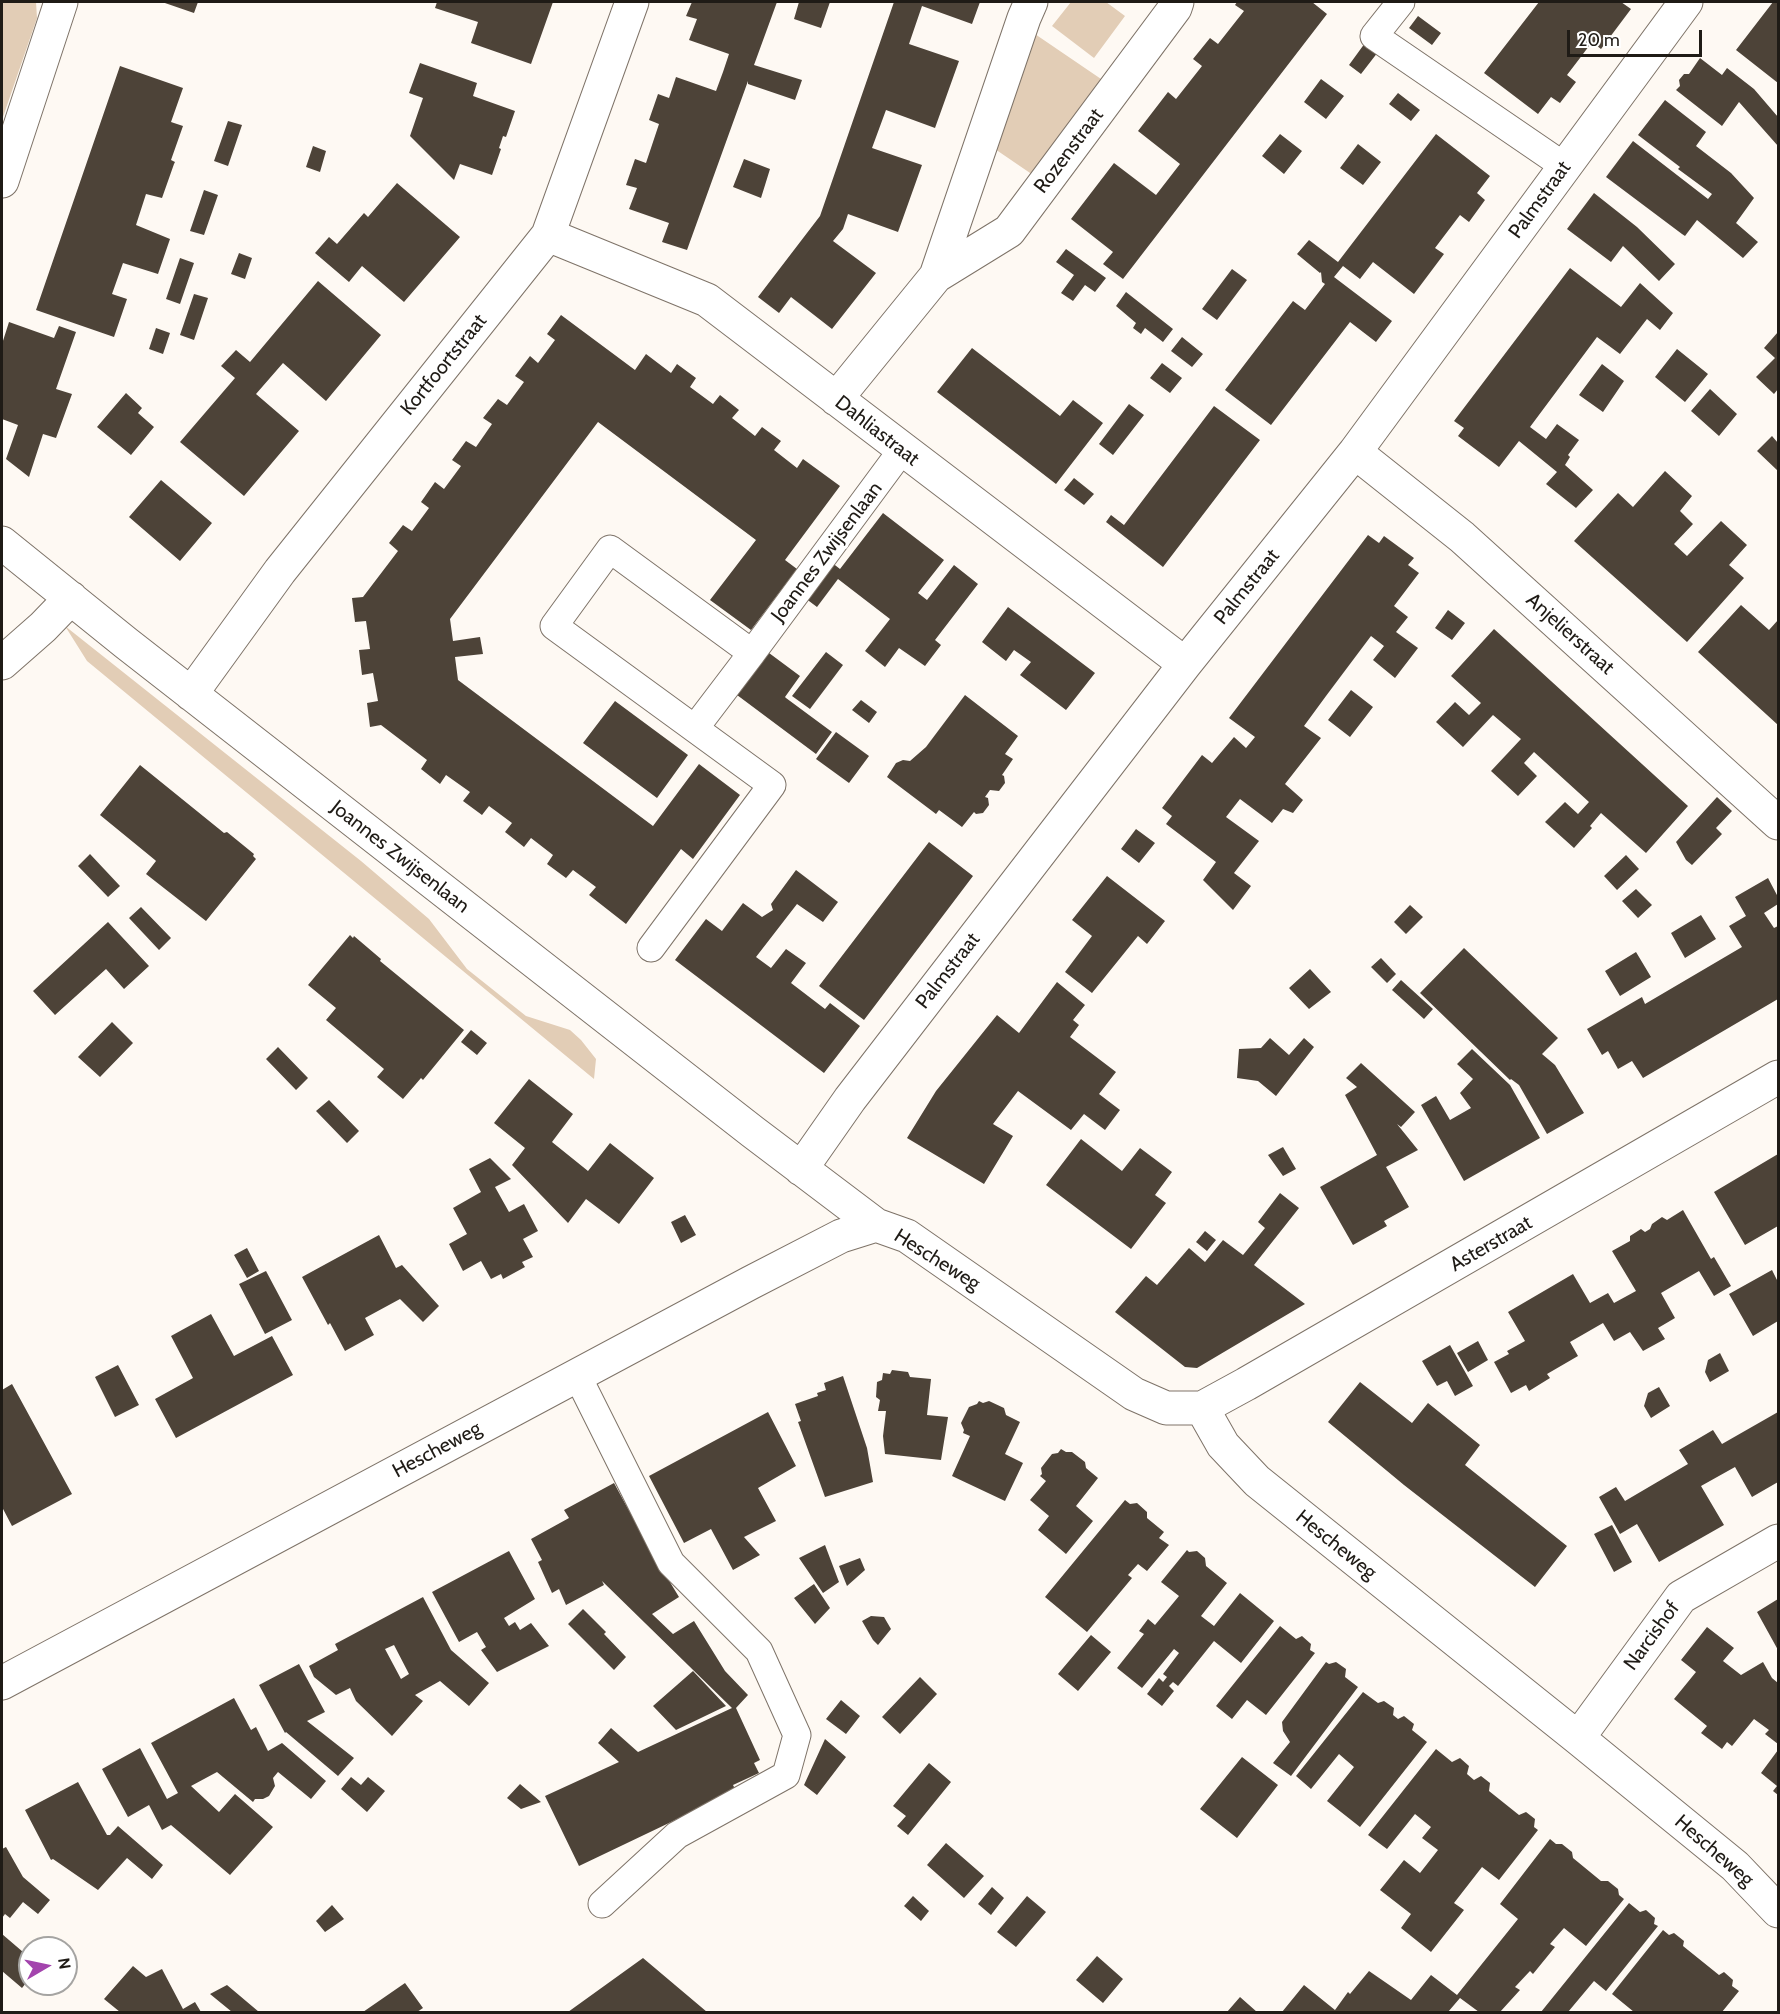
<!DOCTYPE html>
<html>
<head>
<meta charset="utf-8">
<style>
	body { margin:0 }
	#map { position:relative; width:1780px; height:2014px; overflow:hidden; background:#fef9f3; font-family:Cabin,sans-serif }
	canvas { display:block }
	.frame { position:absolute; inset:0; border:3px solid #1f1b16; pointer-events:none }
	.north { position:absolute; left:18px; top:1936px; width:60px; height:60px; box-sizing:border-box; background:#fff; border:2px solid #a5a4a2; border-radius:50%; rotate:81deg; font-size:16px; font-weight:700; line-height:24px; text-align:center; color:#1f1b16 }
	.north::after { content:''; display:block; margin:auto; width:21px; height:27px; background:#a344ad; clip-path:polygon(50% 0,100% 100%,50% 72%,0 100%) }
	.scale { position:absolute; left:1567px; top:30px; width:135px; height:27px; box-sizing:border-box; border:3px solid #1f1b16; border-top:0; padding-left:8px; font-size:18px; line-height:21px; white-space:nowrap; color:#1f1b16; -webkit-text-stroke:4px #fff; paint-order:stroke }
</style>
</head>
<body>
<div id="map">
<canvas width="1780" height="2014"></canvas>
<div class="frame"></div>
<div class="north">N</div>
<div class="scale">20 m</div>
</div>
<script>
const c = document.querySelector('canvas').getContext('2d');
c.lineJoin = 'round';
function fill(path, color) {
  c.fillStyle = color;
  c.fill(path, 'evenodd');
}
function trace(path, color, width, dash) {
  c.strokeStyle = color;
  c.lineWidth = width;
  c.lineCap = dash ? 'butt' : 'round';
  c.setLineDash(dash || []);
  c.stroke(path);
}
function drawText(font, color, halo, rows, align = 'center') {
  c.font = font + ' Cabin,sans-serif';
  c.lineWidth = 6;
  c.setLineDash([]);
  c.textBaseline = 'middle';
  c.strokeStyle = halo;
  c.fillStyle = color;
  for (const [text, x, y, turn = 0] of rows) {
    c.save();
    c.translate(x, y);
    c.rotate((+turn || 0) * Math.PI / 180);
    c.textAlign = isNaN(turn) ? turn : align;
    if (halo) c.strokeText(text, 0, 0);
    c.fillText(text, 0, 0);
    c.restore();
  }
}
fill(new Path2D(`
	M2,2H36L37,18L2,120Z
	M1071,2H1106L1125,16L1094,58L1052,26Z
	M1032,32L1104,81L1033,175L992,147Z
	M65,626L361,861L429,919L467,969L526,1016L570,1030L581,1040L596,1059L594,1079L87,661Z`), '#e2cdb6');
fill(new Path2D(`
	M162,2H198L194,13Z
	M437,2H553L531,64L471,43L478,22L435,8Z
	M692,2H777L754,65L802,80L795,100L748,84V81L687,250L662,242L669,223L629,209L637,188L626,185L635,159L646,163L659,124L649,120L658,94L669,98L676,77L716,91L723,72L729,54L689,40L697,19L686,16Z
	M799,2H830L821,28L794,19Z
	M894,2H980L972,24L922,6L909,44L959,61L935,128L886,110L872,148L922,165L898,232L848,214L843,229L833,241L876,273L832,329L791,297L779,313L758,297L820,216Z
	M1237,2H1312L1327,14L1123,279L1103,264L1113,252L1071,219L1114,163L1156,195L1180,164L1138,131L1168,92L1176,99L1202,66L1193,59L1210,38L1218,44L1244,11L1235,5Z
	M1539,2H1621L1631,9L1601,49L1592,42L1580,58L1567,75L1576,82L1560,103L1551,97L1538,114L1484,73Z
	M1773,2H1778V83L1736,50Z
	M1418,16L1441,33L1432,45L1409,28Z
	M1365,43L1378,52L1361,74L1349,65Z
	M1700,58L1722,75L1727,68L1754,89L1778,117V146L1739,102L1722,126L1676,90L1680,86L1679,80L1684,74H1689Z
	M420,63L477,83L473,96L515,111L506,137L503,136L499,148L501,149L492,175L460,164L454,180L410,136L423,98L409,93Z
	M120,66L183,88L171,122L183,126L171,160L175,162L174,164L162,198L146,194L136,225L170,239L158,274L123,263L112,294L127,299L114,337L36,310Z
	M1321,79L1344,96L1326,119L1304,102Z
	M1398,93L1420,110L1411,121L1389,104Z
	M1665,100L1706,132L1696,146L1731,173L1754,198L1736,223L1758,242L1743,258L1697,220L1685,236L1682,234L1606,177L1633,141L1708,199L1712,194L1678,169L1680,167L1638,135Z
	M228,121L242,125L228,166L214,161Z
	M1280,134L1302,151L1284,174L1262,156Z
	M1436,134L1490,176L1477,193L1485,200L1469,222L1460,215L1435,248L1444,254L1414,294L1373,262L1360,279L1343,266L1334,277L1392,321L1376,342L1350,322L1271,425L1225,390L1293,301L1305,310L1325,284L1322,282L1321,272L1320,273L1297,254L1309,240L1338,262Z
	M1358,144L1381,162L1363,185L1340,168Z
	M313,146L326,151L320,172L306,167Z
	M744,159L770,169L761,198L733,187Z
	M397,183L460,237L404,302L362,266L349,282L315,253L329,237L337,244L364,213L368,217Z
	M204,190L218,195L204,235L190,231Z
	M1594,193L1637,227L1675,264L1659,281L1623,246L1611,262L1567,229Z
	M1066,249L1106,278L1095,292L1085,285L1073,301L1061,293L1074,275L1056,262Z
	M239,253L252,258L245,279L231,274Z
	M180,258L194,263L180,304L166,299Z
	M1570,268L1621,307L1640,283L1673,313L1660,330L1647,319L1620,354L1597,337L1530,427L1546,439L1557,424L1579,440L1568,455L1570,457L1565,465L1593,490L1576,508L1546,484L1557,472L1519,441L1499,467L1458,436L1464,428L1454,421Z
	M1232,269L1247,280L1217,320L1202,309Z
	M318,281L381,335L326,401L283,363L256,394L299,431L244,496L180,442L235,378L221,366L236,350L250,362Z
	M1126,292L1173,329L1163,342L1145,328L1141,334L1133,328L1136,323L1116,306Z
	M194,294L208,298L194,340L180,335Z
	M561,315L635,370L646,354L671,373L677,364L696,378L690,387L713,404L720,395L739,410L732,418L755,436L762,427L781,441L774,450L797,468L803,459L840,486L785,560L797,569L751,630L710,600L756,540L598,422L450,619L453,641L480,637L483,654L455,657L458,680L653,826L699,764L740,795L693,859L681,849L626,924L589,895L596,887L573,870L566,878L547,864L553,855L531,838L524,847L505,832L512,823L489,806L482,815L463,801L470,792L446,775L440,784L421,769L427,760L381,725L370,727L367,703L378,701L373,673L362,675L359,650L370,649L366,621L355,622L352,598L363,597L398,551L389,543L403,525L412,531L429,508L421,502L435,482L444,489L461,466L452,460L466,441L476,447L492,424L483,418L498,399L507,405L524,382L515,376L530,356L538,363L555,340L547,334Z
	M9,322L54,338L59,326L76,332L56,389L72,394L56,438L43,434L29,477L6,459L18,425L2,419V344Z
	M156,328L170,333L163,354L149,349Z
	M1778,332V389L1774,394L1756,377L1775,358L1764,348Z
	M1182,337L1203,354L1192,367L1171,351Z
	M972,348L1060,416L1073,400L1103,423L1056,484L937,392Z
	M1677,349L1708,374L1685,402L1655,377Z
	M1162,363L1182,378L1170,393L1150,378Z
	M1602,364L1624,381L1603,412L1579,395Z
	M1710,389L1737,414L1719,436L1691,411Z
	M126,393L142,408L138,413L154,427L131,455L97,427Z
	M1129,404L1144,415L1113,455L1099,444Z
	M1214,406L1260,440L1163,567L1106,522L1111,515L1124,525Z
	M1772,436L1778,443V471L1757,451Z
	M1665,471L1692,496L1680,511L1693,524L1674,544L1687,556L1721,521L1747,545L1729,565L1744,578L1687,642L1574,541L1618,493L1633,507Z
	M1074,478L1094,494L1084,505L1064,490Z
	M161,480L212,523L180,561L129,517Z
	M883,513L944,560L918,593L927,600L954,565L978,584L935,640L941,645L925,666L899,648L885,667L865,651L890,619L838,579L817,607L805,598L831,562L840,569Z
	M1368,535L1379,543L1384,536L1414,558L1408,565L1419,573L1394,606L1408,617L1396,632L1418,648L1395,678L1373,660L1384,646L1371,636L1326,696L1304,726L1321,738L1285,784L1303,800L1293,813L1283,809L1272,823L1240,799L1226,817L1259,841L1234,873L1251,886L1233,910L1203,880L1216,862L1166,824L1172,816L1162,808L1202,755L1212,763L1234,737L1246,748L1255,737L1229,718Z
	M1741,605L1769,630L1778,620V725L1698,652Z
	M1008,607L1095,673L1066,710L1020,675L1031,662L1014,650L1006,661L982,642Z
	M1448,610L1465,623L1452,640L1435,628Z
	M1494,629L1688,806L1646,853L1601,813L1590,826L1592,828L1574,848L1545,822L1565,802L1578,814L1589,802L1534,752L1524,763L1537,776L1518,796L1491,771L1521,739L1493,715L1463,747L1436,722L1455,702L1469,715L1481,703L1451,676Z
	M765,650L800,676L785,697L786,698L832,732L816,754L733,692Z
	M826,652L843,665L810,709L792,696Z
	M1351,690L1373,707L1350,737L1328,720Z
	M965,695L1018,736L1005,754L1013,759L1002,775L1004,776L1005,783L999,791L990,790L985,797L988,798L989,805L983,813L976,814L974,812L962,827L939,810L936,814L887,777L896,763L903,760L910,761L926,747Z
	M861,700L877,712L869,723L852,710Z
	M615,701L688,755L657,798L583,743Z
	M836,732L869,756L849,783L816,759Z
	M140,765L224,833L227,832L254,854L253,856L256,859L206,921L146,874L156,861L155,860L100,815Z
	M1717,797L1732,811L1716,828L1722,834L1692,865L1686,860L1676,842Z
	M1136,829L1155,843L1139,863L1121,849Z
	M929,842L973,876L864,1020L819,986Z
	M90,854L120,886L108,897L78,866Z
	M1626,855L1639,869L1617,890L1604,876Z
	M796,870L838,902L823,922L797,904L756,957L771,968L786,949L806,963L791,983L825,1009L830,1003L860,1026L824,1073L675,960L706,919L722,931L743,903L762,917L773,910L771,904Z
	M1107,876L1165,921L1147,944L1138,936L1092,993L1065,972L1092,936L1072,920Z
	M1768,878L1778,897V904L1764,913L1774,928L1778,926V999L1643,1078L1632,1061L1618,1069L1608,1051L1602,1055L1587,1029L1642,997L1645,1004L1742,947L1729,926L1746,916L1735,897Z
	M1636,889L1652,905L1638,918L1622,901Z
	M1410,905L1423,917L1406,934L1394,922Z
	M141,907L171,938L159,950L129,918Z
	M1701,915L1716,939L1685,958L1671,933Z
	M108,922L149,966L124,989L106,969L55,1015L33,991Z
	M350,935L353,938L354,936L381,959L380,961L464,1030L423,1080L421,1078L403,1099L377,1077L384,1069L326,1020L336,1008L308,985Z
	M1464,948L1558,1038L1542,1054L1555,1065L1584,1113L1547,1134L1519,1085L1511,1079L1510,1080L1420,993Z
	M1636,952L1651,977L1620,996L1605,971Z
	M1381,958L1396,974L1387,983L1371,967Z
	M1310,969L1331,992L1309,1009L1289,988Z
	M1401,980L1433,1009L1424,1019L1392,990Z
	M1057,982L1085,1005L1073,1020L1079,1025L1070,1037L1116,1072L1099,1094L1120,1110L1105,1130L1084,1114L1071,1130L1018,1091L993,1124L1013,1136L984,1184L907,1138L936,1091L997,1015L1019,1033Z
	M112,1022L133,1043L100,1077L78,1057Z
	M471,1030L487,1043L477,1055L461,1042Z
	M1270,1038L1289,1055L1304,1038L1314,1047L1276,1096L1258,1081L1237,1078L1239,1049L1261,1048Z
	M278,1047L308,1078L296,1090L266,1059Z
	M1472,1049L1510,1085L1540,1138L1464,1181L1421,1105L1436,1096L1450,1120L1471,1108L1460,1093L1473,1079L1457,1064Z
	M1361,1063L1415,1112L1401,1127L1397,1124L1418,1150L1386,1167L1409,1207L1384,1221L1387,1226L1353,1245L1320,1187L1377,1155L1345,1095L1357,1087L1346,1078Z
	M529,1079L573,1114L552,1142L588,1171L610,1143L654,1178L619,1224L586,1199L568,1223L512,1165L525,1148L494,1123Z
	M329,1100L359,1131L347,1143L316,1111Z
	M1081,1139L1122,1171L1140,1148L1172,1172L1155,1195L1166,1203L1131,1249L1046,1185Z
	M1283,1147L1296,1169L1283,1176L1268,1155Z
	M1778,1154V1226L1745,1245L1714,1192Z
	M490,1158L511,1179L495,1187L509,1212L524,1204L538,1231L523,1239L533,1257L522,1262L525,1267L503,1279L501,1274L491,1279L481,1261L463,1271L449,1244L467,1234L453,1208L481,1192L469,1169Z
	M1280,1193L1299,1208L1254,1265L1305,1304L1197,1368L1185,1367L1115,1312L1146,1276L1157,1285L1189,1248L1205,1262L1223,1240L1243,1255L1265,1228L1258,1222Z
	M1683,1210L1711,1259L1714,1257L1731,1286L1714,1296L1699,1271L1661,1293L1675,1318L1658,1328L1665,1339L1643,1351L1630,1332L1614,1341L1603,1323L1570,1342L1578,1356L1547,1374L1550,1378L1529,1391L1526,1385L1511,1393L1494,1362L1509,1354L1507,1351L1525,1341L1508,1312L1573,1274L1590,1303L1608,1293L1614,1303L1636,1291L1612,1251L1630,1241V1236L1641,1229L1645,1232L1650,1229L1652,1224L1662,1217L1667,1220Z
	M685,1215L696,1235L681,1243L671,1222Z
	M1205,1231L1216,1240L1207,1251L1196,1242Z
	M379,1235L396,1268L402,1265L439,1306L423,1322L400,1299L365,1318L374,1335L345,1351L330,1323L328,1325L302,1277Z
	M247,1248L259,1271L247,1278L234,1255Z
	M1772,1270L1778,1282V1321L1753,1336L1729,1294Z
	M266,1271L292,1320L265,1334L239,1284Z
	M211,1314L234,1356L272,1336L293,1375L176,1438L155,1399L193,1378L171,1336Z
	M1478,1341L1488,1360L1468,1372L1457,1353Z
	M1450,1345L1473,1386L1455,1396L1447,1381L1437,1386L1422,1361Z
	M1720,1353L1729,1371L1710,1382L1705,1372L1708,1360Z
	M118,1365L139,1405L115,1417L95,1377Z
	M892,1370L908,1372L910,1377L931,1379L927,1415L948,1417L941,1460L885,1454L883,1436L886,1411H878L880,1400L876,1397L877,1382L882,1380L883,1373L890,1374Z
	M843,1376L867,1448L873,1482L825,1497L798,1422L801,1421L795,1404L818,1396L817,1393L826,1390L824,1383Z
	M1360,1382L1412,1423L1428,1403L1480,1445L1465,1465L1567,1546L1535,1587L1404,1485L1328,1422Z
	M12,1384L72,1494L12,1526L2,1507V1390Z
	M1659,1387L1670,1406L1651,1418L1644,1406L1648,1393Z
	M979,1401L983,1403L989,1401L1004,1408L1006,1415L1020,1422L1005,1454L1023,1463L1005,1501L952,1476L970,1436L963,1433L964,1430L961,1423L969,1407L977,1404Z
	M768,1412L796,1466L758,1488L776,1521L744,1537L760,1555L733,1570L711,1529L684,1543L649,1476Z
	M1778,1412V1482L1752,1497L1735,1467L1701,1486L1724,1525L1659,1562L1637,1524L1620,1534L1599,1497L1616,1487L1625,1501L1688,1464L1679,1450L1713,1430L1722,1444Z
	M1061,1449L1066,1452H1072L1085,1462L1086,1468L1098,1478L1076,1506L1093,1521L1066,1554L1038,1530L1049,1516L1030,1500L1046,1481L1040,1476L1042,1474L1041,1468L1052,1454L1058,1453Z
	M614,1483L651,1551L679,1597L652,1614L673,1634L694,1621L725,1671L748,1695L736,1708L760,1760L754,1763L759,1773L733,1785L736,1791L579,1866L545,1796L619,1762L598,1743L611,1728L638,1752L732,1708L602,1581L604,1585L566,1605L559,1589L552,1593L538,1562L542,1560L531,1539L569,1518L564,1510Z
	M1125,1500L1130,1504L1137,1503L1147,1512V1518L1164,1532L1159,1538L1169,1545L1147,1571L1138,1564L1128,1575L1132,1578L1087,1632L1045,1597Z
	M1612,1525L1632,1562L1614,1572L1594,1534Z
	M825,1545L839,1582L823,1593L799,1558Z
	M1187,1550L1189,1552L1197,1551L1205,1558L1206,1566L1227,1583L1201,1616L1214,1626L1240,1593L1274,1621L1241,1663L1214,1641L1178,1686L1173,1682L1169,1686L1174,1691L1162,1706L1147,1694L1159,1678L1163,1682L1167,1677L1163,1674L1179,1653L1174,1649L1142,1688L1117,1668L1144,1634L1139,1631L1148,1619L1155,1625L1179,1596L1161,1582Z
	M509,1551L535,1599L504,1618L509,1626L515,1622L520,1630L531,1623L549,1646L497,1672L481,1650L486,1647L477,1632L459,1642L432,1592Z
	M860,1558L865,1570L847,1586L839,1566Z
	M814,1584L830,1608L815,1624L794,1598Z
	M423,1597L451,1650L489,1683L469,1706L440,1681L415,1695L423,1701L392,1736L356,1701L350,1688L336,1695L314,1677L309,1666L338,1650L335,1644ZM394,1645L409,1674L401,1679L385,1649Z
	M1778,1599V1650L1757,1612Z
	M583,1609L606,1632L604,1634L626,1657L614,1670L568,1624Z
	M871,1616L884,1617L891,1629L878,1645L873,1640L862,1621Z
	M1280,1626L1296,1639L1302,1636L1311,1644L1310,1650L1315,1653L1266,1715L1247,1700L1232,1719L1216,1706Z
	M1707,1627L1734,1648L1723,1661L1741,1675L1763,1662L1772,1678L1778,1683V1744L1765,1734L1769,1730L1754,1719L1732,1746L1727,1742L1722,1749L1701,1733L1707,1726L1674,1699L1696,1672L1681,1660Z
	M1091,1635L1111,1652L1078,1691L1058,1674Z
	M1326,1662L1329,1664L1336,1662L1346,1669L1345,1677L1358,1687L1291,1776L1273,1763L1290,1742L1283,1731L1282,1722Z
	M299,1664L325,1712L307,1721L354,1758L338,1776L286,1732L285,1733L259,1685Z
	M693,1671L726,1706L676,1730L653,1706Z
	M920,1677L937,1694L900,1734L882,1717Z
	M1363,1692L1378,1703L1384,1701L1394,1708L1393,1715L1398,1719L1404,1716L1414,1724L1412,1730L1427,1742L1360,1827L1327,1801L1354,1767L1339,1754L1311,1789L1296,1776Z
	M234,1698L251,1730L256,1727L268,1751L282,1743L326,1781L311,1799L278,1772L273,1778L275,1786L269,1796L263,1799H255L253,1802L217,1772L191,1786L219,1812L235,1794L273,1827L230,1875L171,1825L162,1830L149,1805L128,1817L102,1769L140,1748L167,1799L178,1793L151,1743Z
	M841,1700L860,1716L846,1734L826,1719Z
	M825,1739L846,1757L817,1795L804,1785Z
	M1436,1749L1452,1762L1460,1758L1469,1766L1467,1774L1474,1780L1481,1776L1490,1783L1489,1791L1519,1815L1526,1812L1535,1819L1534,1827L1538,1830L1499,1880L1482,1867L1454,1903L1464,1910L1431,1952L1401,1928L1411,1914L1380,1890L1404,1860L1420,1873L1438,1850L1422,1838L1431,1827L1415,1814L1387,1849L1368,1835Z
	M1778,1750V1795L1773,1791L1777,1786L1761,1773Z
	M1242,1757L1278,1785L1237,1838L1200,1809Z
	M929,1763L951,1782L908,1835L897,1826L906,1816L893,1806Z
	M351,1777L361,1785L368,1777L385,1791L367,1812L341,1789Z
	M78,1782L107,1835H110L118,1826L163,1865L152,1879L127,1858L98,1890L53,1859L51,1860L25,1810Z
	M520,1784L541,1802L521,1809L507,1798Z
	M1550,1839L1556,1844H1562L1572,1852L1573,1858L1601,1881H1608L1618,1889L1619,1895L1624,1899L1586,1946L1564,1928L1550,1944L1555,1947L1533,1974L1530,1971L1515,1987L1520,1990L1500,2012H1479L1460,1998L1448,2012H1282L1304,1985L1335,2010L1348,1992L1350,1994L1369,1971L1411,2000L1431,1975L1457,1995L1518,1919L1500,1904Z
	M946,1843L984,1876L964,1898L927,1865Z
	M6,1847L23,1877L50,1900L38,1914L23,1902L10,1918L5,1914L2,1918V1849Z
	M992,1887L1004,1898L991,1915L978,1904Z
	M913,1896L929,1911L921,1921L904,1906Z
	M1027,1896L1046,1912L1016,1947L997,1932Z
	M1629,1903L1640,1912L1646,1910L1655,1918L1654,1924L1658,1926L1606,1991L1594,1981L1568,2012H1541Z
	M332,1905L344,1919L325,1932L316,1921Z
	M1663,1930L1669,1935L1674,1933L1684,1941L1683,1946L1719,1975L1724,1972L1733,1980L1732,1986L1739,1991L1722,2012H1634L1612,1994Z
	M2,1934L30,1958V1978L22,1988L2,1971Z
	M1097,1956L1123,1979L1103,2003L1076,1980Z
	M643,1958L707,2012H568Z
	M133,1966L146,1977L162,1969L183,2009L195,2002L201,2012H120L104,1999Z
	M405,1983L423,2008L417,2012H363Z
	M227,1985L259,2012H232L210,1994Z
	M1240,1997L1257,2012H1227Z`), '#4d4338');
const lane = new Path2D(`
	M1401,2L1374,36L1564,166
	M695,728L752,653
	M651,948L772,785L554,626L610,549L752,653L902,450
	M577,1375L671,1563L759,1651L797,1735L786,1775L677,1835L602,1904`);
const street = new Path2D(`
	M1031,2L1024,18L936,276L1009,231L1175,8L1177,2
	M2,181L61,2
	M548,235L707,300L1185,664
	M836,399L936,276
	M1355,452L1462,537L1778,823
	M2,543L126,643L753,1132L876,1225L907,1236L1134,1394L1166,1408H1202L1246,1384L1778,1077
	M2,663L43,627L71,598
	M191,694L280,571L548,235L632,2
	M801,1169L850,1099L1185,664L1355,452L1686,2
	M1202,1408L1223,1445L1257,1481L1578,1738L1735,1866L1778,1911
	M2,1683L750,1283L841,1236L876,1225
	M1578,1738L1681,1597L1778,1541`);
trace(lane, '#7e7368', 29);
trace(street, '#7e7368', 35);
trace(lane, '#fff', 27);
trace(street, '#fff', 33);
drawText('20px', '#1f1b16', '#fff', [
	["Rozenstraat",1069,151,-53],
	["Palmstraat",1540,200,-54],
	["Kortfoortstraat",444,365,-51],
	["Dahliastraat",877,431,38],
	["Joannes Zwijsenlaan",827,552,-53],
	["Palmstraat",1247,587,-51],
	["Anjelierstraat",1570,634,42],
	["Joannes Zwijsenlaan",400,857,38],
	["Palmstraat",948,971,-52],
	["Asterstraat",1491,1244,-30],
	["Hescheweg",937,1260,32],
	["Hescheweg",437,1450,-28],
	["Hescheweg",1336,1545,39],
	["Narcishof",1652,1636,-54],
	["Hescheweg",1714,1851,41]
]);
</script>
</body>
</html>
